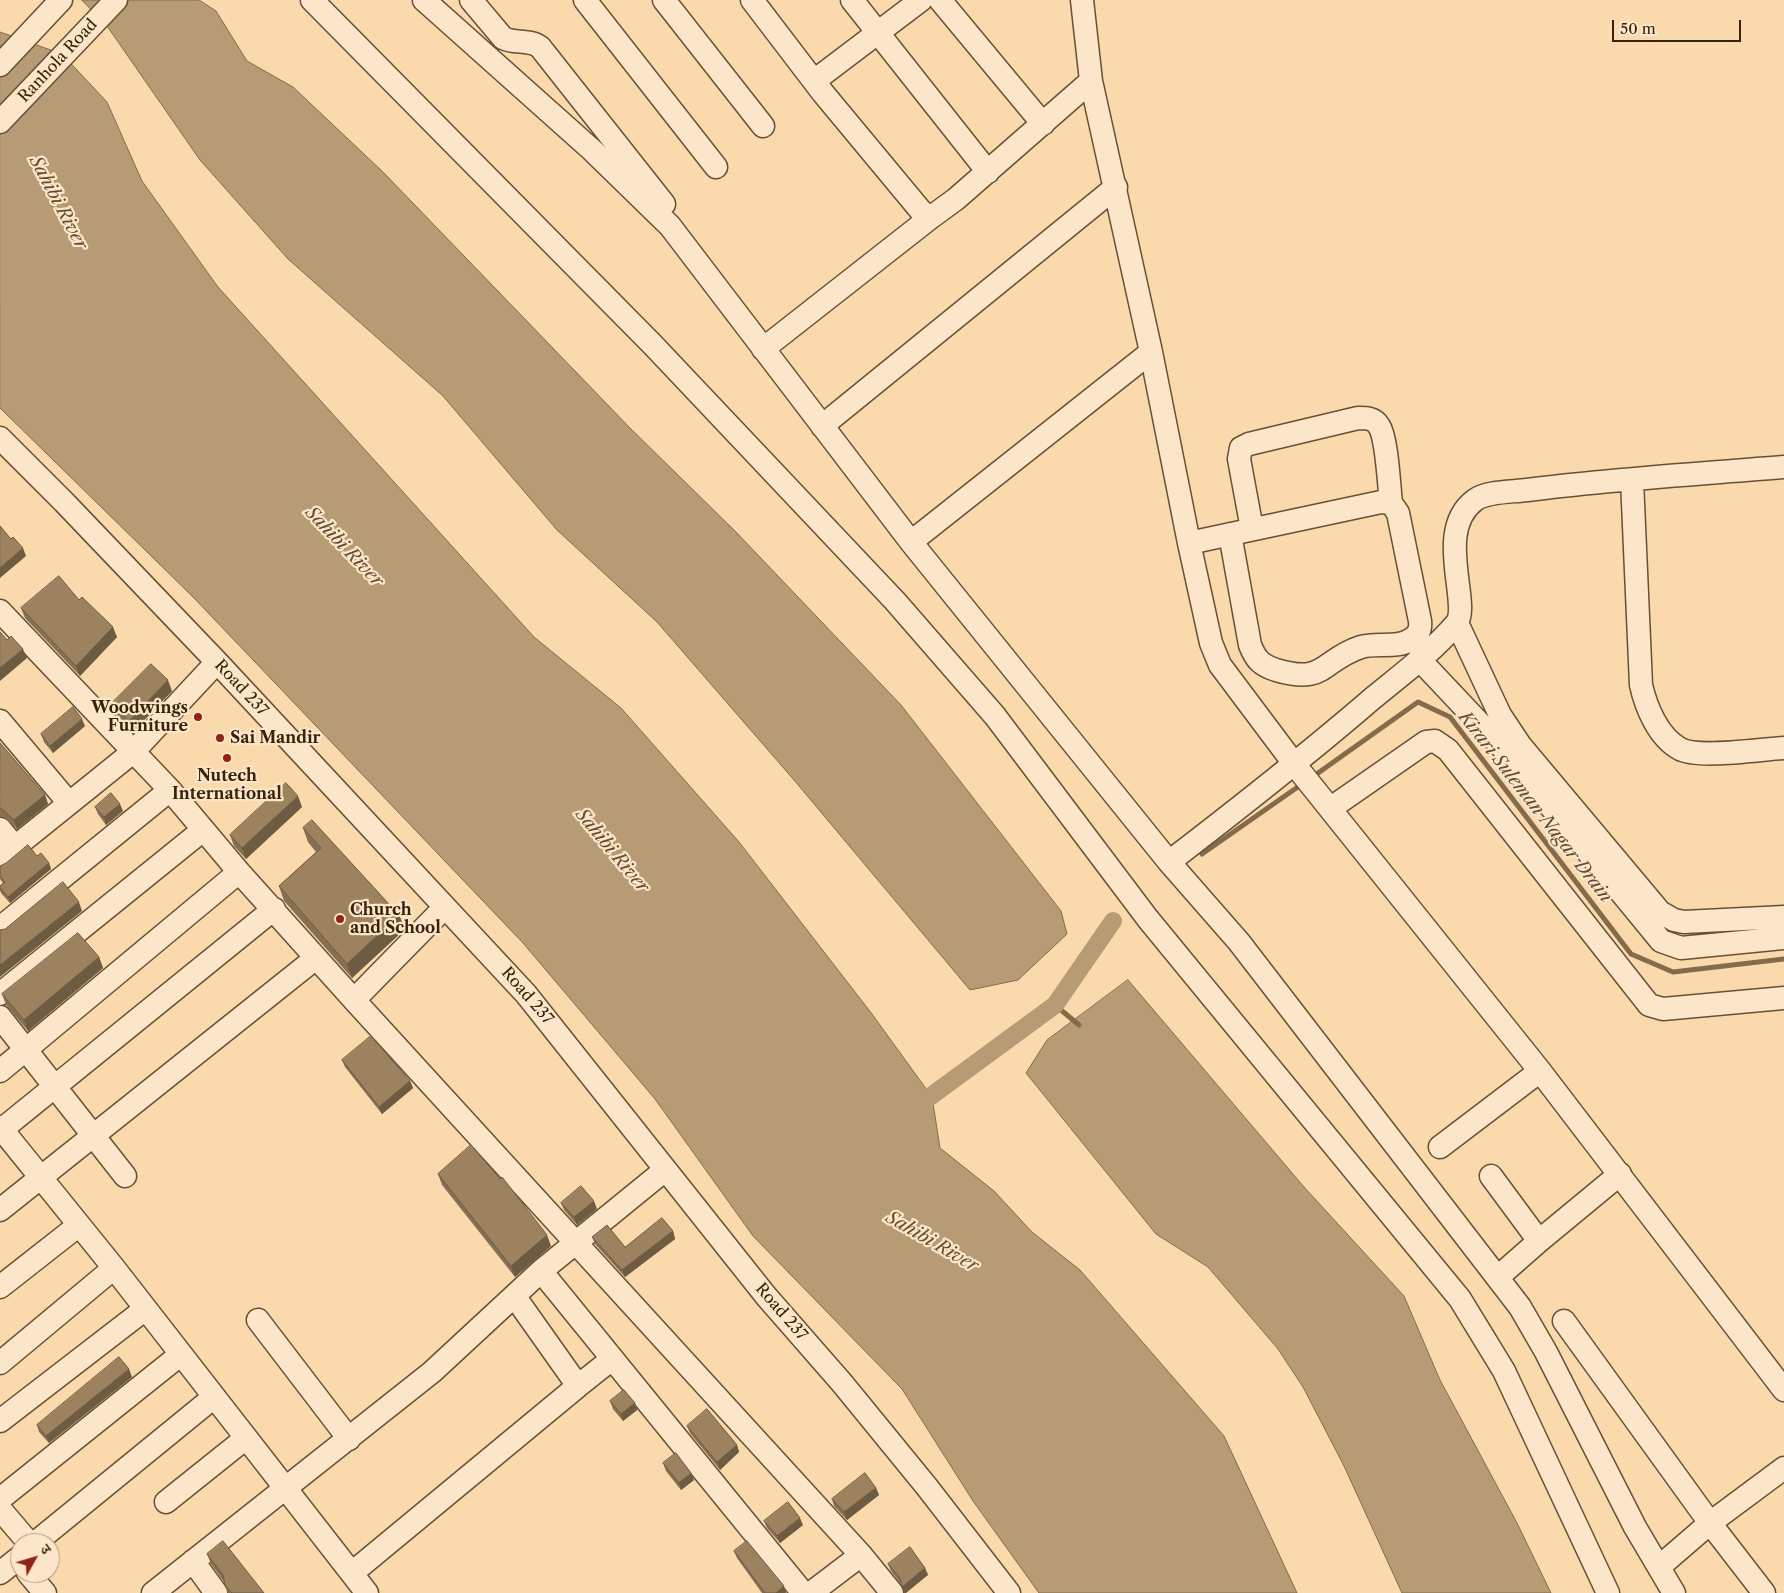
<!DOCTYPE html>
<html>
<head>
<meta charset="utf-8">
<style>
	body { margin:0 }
	#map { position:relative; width:1784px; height:1593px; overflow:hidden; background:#fad9ac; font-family:"Libre Caslon Text","Noto Serif Devanagari",serif }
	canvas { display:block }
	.north { position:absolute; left:10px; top:1533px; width:50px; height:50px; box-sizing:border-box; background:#fce6c9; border:1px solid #ad987d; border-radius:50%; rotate:51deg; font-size:14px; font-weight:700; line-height:20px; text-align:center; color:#36230b }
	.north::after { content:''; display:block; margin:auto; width:18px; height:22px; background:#8f2418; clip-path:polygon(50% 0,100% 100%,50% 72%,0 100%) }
	.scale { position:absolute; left:1612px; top:20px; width:129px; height:22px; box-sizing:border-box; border:2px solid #36230b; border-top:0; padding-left:6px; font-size:15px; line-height:18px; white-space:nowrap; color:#36230b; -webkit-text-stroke:4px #fce6c9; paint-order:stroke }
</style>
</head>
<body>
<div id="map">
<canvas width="1784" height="1593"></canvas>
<div class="north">उ</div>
<div class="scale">50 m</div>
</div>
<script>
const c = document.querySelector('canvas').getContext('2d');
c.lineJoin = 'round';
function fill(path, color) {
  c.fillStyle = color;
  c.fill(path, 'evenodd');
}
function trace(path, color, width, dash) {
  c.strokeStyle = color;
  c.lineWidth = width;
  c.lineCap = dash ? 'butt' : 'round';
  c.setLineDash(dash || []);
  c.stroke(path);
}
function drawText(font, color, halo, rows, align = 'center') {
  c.font = font + ' "Libre Caslon Text",serif';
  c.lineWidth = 4.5;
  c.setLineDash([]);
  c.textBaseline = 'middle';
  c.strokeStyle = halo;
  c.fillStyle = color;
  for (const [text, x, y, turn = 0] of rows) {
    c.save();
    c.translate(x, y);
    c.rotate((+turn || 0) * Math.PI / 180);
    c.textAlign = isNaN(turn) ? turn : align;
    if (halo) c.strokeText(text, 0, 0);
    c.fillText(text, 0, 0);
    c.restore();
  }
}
const water = new Path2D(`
	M82,0H199L216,11L247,61L293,87L383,172L630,428L735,531L901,705L1061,911L1067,934L1018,980L970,990L794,780L657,622L557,530L443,396L288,259L200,160L107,26Z
	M0,32L62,54L107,102L142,181L218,287L534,637L621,708L739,842L872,1014L932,1097L940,1148L994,1191L1032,1232L1080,1270L1224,1436L1297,1593H1039L973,1501L902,1389L753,1236L655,1099L523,943L193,597L0,408Z
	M1128,980L1304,1187L1404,1296L1440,1380L1517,1523L1551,1593H1402L1344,1466L1303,1387L1278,1349L1208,1267L1156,1234L1026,1073L1047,1040Z`);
fill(water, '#b79b75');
trace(water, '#836b4b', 1);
trace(new Path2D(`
	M1311,778L1418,702L1450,717L1631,954L1673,972L1784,959
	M1202,854L1302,784
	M1055,1005L1079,1025`), '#836b4b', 5);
trace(new Path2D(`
	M912,1110L1055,1005L1113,921`), '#b79b75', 18);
const minor = new Path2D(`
	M312,0L653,345L895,601L995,716L1148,919L1460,1299L1504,1371L1608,1593
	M424,0L592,150L670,226L911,542L1169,862L1239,942L1520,1307L1546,1352L1635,1527L1674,1593
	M471,0L503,38C514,44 530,39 540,47L664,204
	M585,0L716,167
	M664,0L763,126
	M752,0L823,93L921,211L930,218L956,199L1091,81
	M852,0L988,172
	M940,0L1043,124
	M1082,0L1091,81L1151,352L1189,543L1211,643L1220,665L1295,765L1540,1071L1784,1390
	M0,65L61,0
	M814,81L921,0
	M0,122L116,0
	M763,349L930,218
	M822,426L1116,187
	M0,438L64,502L217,662L526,994L766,1296L842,1383L927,1487L1009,1593
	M1632,480L1641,685C1646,707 1658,737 1680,749C1699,759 1761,749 1784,748
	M1252,529L1239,459L1241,448L1249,444L1358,418C1367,418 1374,418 1379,426C1387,438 1389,486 1391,503
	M911,542L1151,352
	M1189,543L1381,502L1391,503L1398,513L1420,621C1421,630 1418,636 1410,640C1396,649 1377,642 1361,647C1321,660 1326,685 1276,670C1261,665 1256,660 1250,645L1230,534
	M0,611L170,790L239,872L354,1000L861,1555L892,1593
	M1457,623L1500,715L1520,745L1660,912L1674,920L1684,922L1784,917
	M1419,659L1501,746L1661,941L1681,948L1784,938
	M0,721L69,803
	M1331,808L1426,742L1435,741L1448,750L1649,1005L1663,1009L1784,998
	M0,829L15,847
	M0,859L133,752L217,662
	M1169,862C1238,809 1307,755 1373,698C1401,675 1432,652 1456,624C1472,605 1433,531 1475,500C1487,491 1512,492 1527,490C1612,479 1698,474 1784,467
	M0,928L170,790
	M0,994L203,830
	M354,1000L445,907
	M0,1017L125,1176
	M0,1071L239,872
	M0,1127L114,1268L367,1593
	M0,1131L274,909
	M1440,1147L1540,1071
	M1491,1176L1539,1241
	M0,1210L316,958
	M541,1271L803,1593
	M1498,1277L1539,1241L1620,1174
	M0,1287L79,1225
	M258,1320L349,1439
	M1564,1321L1710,1523L1764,1593
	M0,1363L114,1268
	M578,1386L612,1359
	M0,1421L144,1310
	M0,1499L180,1355
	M166,1502L246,1438
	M0,1509L29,1543
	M35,1543L214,1397
	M193,1561L216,1593
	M1659,1567L1710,1523L1784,1468
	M0,1573L20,1557
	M28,1573L45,1593
	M352,1573L578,1386L515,1297
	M153,1593L432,1372L541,1271L665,1170
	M811,1593L861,1555`);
trace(minor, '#675033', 25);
trace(minor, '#fce6c9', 22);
fill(new Path2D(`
	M79,600L117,637L80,676L25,618L21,608Z
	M172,691L133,732L116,714L112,703Z
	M85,726L53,753L44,742L41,734Z
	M0,743L45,795L48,804L17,829L4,817H0Z
	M95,807L123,811L106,825L98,814Z
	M302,807L246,859L234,846L230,835Z
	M303,828L399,915L405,929L352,978L284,901L279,886L316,852L308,842Z
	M37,856L49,863L51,869L10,903L1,893L0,890V886L3,883L0,879V866Z
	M99,957L103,968L28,1031L6,1005L2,994Z
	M342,1060L410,1081L413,1088L382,1114L345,1067Z
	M438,1174L551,1246L515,1277L442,1185Z
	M561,1203L597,1209L577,1225L564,1210Z
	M673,1231L675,1239L625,1277L595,1244L592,1237L625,1247Z
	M132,1377L49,1443L39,1432L37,1425Z
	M610,1401L635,1403L637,1410L623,1421L613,1409Z
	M687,1426L737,1445L739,1452L720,1470L690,1433Z
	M663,1463L694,1480L681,1490L666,1471Z
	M876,1488L879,1495L847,1520L834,1506L832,1499Z
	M764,1521L803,1525L780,1543L767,1528Z
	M734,1551L786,1593H762L737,1558Z
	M207,1554L264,1593H228L224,1582L211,1564Z
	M888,1564L925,1568L928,1575L901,1584L891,1571Z`), '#867052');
fill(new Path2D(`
	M23,548L26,556L0,578V568Z
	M113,627L117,637L80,676L76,666Z
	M23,649L27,658L0,681V668Z
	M168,680L172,691L133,732L129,721Z
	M82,719L85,726L53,753L50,746Z
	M45,795L48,804L17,829L14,820Z
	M298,796L302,807L246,859L242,848Z
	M120,804L123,811L106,825L104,817Z
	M49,863L51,869L10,903L8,897Z
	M79,902L82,911L0,977V965Z
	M399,915L405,929L352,978L347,964Z
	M99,957L103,968L28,1031L24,1020Z
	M410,1081L413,1088L382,1114L379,1107Z
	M594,1201L597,1209L577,1225L574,1217Z
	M673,1231L675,1239L625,1277L622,1270Z
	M547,1235L551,1246L515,1277L511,1266Z
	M129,1369L132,1377L49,1443L46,1436Z
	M635,1403L637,1410L623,1421L621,1414Z
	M737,1445L739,1452L720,1470L717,1462Z
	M691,1473L694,1480L681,1490L679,1483Z
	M876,1488L879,1495L847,1520L844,1512Z
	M800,1518L803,1525L780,1543L777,1536Z
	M925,1568L928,1575L906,1593H904L902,1587Z
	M784,1586L786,1593H776Z`), '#6d5b42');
const building = new Path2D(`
	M0,526L11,539L13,537L23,548L0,568Z
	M59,576L79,600L82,597L113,627L76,666L21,608Z
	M0,632L7,640L11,636L23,649L0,668Z
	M151,664L168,680L129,721L112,703Z
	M73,707L82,719L50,746L41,734Z
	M0,743L45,795L14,820L1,808H0Z
	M286,783L298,796L242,848L230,835Z
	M111,793L120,804L104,817L95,807Z
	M312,820L399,915L347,964L279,886L321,848L303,828Z
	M28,845L37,856L41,853L49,863L8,897L0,888V886L5,882L0,876V866L6,863Z
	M63,882L79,902L0,965V930L5,929Z
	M78,933L99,957L24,1020L2,994Z
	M371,1036L410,1081L379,1107L342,1060Z
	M471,1145L500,1179L502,1177L547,1235L511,1266L438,1174Z
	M581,1186L594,1201L574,1217L561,1203Z
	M662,1218L673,1231L622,1270L592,1237L607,1225L625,1247Z
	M119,1357L129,1369L46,1436L37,1425Z
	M624,1390L635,1403L621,1414L610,1401Z
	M707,1409L737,1445L717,1462L687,1426Z
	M676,1453L691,1473L679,1483L663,1463Z
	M865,1473L876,1488L844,1512L832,1499Z
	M788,1502L800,1518L777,1536L764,1521Z
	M223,1541L264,1593H232L225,1585L223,1575L207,1554Z
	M747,1541L784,1586L776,1593H765L734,1551Z
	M910,1547L925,1568L902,1587L900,1578L888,1564Z`);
fill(building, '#9c825f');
trace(building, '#6d5b42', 1);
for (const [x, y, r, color] of [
	[198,717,5,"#8f2418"],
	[220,738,5,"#8f2418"],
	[227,758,5,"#8f2418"],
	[340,919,5,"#8f2418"]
]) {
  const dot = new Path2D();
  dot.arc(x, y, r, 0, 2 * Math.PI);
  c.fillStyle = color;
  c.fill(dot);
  trace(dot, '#fce6c9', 2);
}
drawText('16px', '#36230b', '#fce6c9', [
	["Ranhola Road",58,61,-47],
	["Road 237",241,688,47],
	["Road 237",527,996,49],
	["Road 237",781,1312,49]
]);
drawText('bold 16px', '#36230b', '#fce6c9', [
	["Woodwings",188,708,"right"],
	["Furniture",188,726,"right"],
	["Sai Mandir",230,738],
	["Nutech",227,776,"center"],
	["International",227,794,"center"],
	["Church",350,910],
	["and School",350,928]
], 'left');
drawText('italic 18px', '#634d30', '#fce6c9', [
	["Sahibi River",58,203,62],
	["Sahibi River",344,547,46],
	["Kirari Suleman Nagar Drain",1535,807,52],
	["Sahibi River",612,851,50],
	["Sahibi River",932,1242,30]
]);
</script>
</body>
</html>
